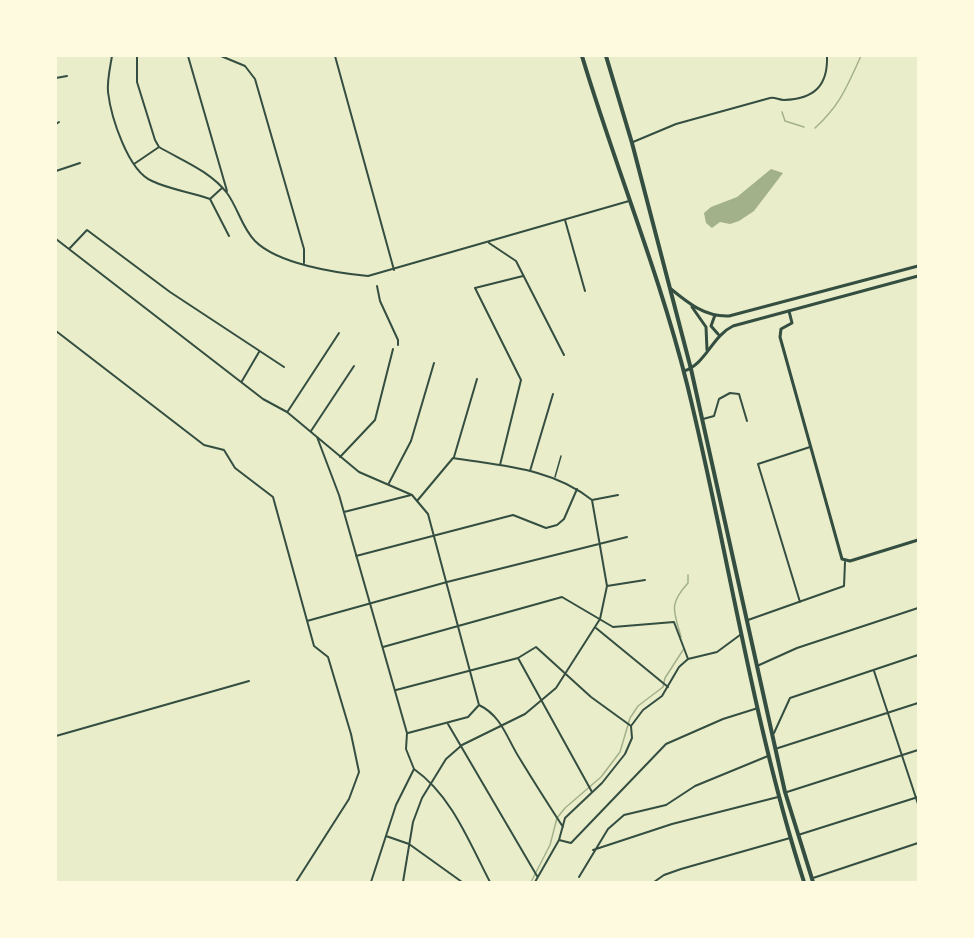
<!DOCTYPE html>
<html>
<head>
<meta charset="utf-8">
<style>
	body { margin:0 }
	#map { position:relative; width:974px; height:938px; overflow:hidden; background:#e9edc9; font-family:"Playfair Display",serif }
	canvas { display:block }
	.frame { position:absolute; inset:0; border:57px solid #fefae0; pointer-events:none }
</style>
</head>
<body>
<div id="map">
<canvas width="974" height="938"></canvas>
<div class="frame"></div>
</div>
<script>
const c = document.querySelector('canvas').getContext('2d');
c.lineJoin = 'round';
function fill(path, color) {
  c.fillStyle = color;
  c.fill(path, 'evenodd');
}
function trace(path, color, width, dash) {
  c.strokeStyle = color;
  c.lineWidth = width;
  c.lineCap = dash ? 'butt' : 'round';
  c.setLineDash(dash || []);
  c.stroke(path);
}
fill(new Path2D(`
	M771,169L783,173L754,211L739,221L730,224L720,222L712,228L706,223L704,213L711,207L737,197Z`), '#a3b18a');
trace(new Path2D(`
	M782,112L785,121L804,127
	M815,128C841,104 847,86 861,56
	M681,637C674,611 668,605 688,583V575
	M531,882L550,845L557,818L565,808L601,777L620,752L630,718L638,706L663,687L665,678L683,650`), '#a3b18a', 1.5);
trace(new Path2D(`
	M555,477L561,456`), '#344e41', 1.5);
trace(new Path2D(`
	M112,56C110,68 107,80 108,92C111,117 128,171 152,181C171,190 191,192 210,199L229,236
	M137,56V82L155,140L159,147C183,161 210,171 227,193C238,208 242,228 255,241C278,264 336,273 368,276L629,201
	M188,56L227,191
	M221,56L245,66L255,79L304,249V263
	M335,56L394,270
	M56,78L67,76
	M56,124L59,122
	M633,142L676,124L770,98C776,97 778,100 784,100C815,99 828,85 827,56
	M134,164L159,147
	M56,171L80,163
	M210,199L222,188
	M565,220L585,291
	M56,239L263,399L287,412L359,472L412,495L428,514L479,705
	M489,243L516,261L564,355
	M69,249L87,230L170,292L284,367
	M377,286L380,301L398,340V345
	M56,331L204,445L224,450L235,468L273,497L314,646L328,657L351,734L359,772L349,799L296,882
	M242,381L259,352
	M288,411L339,333
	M703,419L714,416L719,399L730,393L739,394L747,421
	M311,431L354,366
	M317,437L339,495L407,733L406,749L414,769L396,805L371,882
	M340,457L375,420L393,349
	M454,457L477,379
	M500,465L521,380L475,288L523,276
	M530,471L553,394
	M389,483L411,441L434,363
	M417,501L453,458C502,466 552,468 592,500L618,495
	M344,512L411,495
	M356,556L513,515L546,528L557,525L564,519L577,489
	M607,586L645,580
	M800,602L758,464L810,447
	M748,620L844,586L845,562
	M307,621L447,582L627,537
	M596,628L668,687
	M383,647L562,597L613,627L674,622L688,659
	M518,658L592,792
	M757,666L797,648L918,608
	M874,671L918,804
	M396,690L518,658L536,647L591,697L631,726
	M56,702V734
	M479,705C502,716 507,739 520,759C534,782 548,804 563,827
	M448,724L537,876
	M408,733L468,717L479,705
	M774,733L790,698L918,655
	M56,736L249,681
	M775,749L918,703
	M414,769C452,796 469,842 490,882
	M787,792L918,750
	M798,835L918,797
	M386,836L409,844L462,882
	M559,840L571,843L666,744L723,719L758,708
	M593,850L672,824L778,797
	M579,877L608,829L624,815L666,805L695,786L768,756
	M813,878L918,843
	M403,882L413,822L422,798L446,759L462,745L525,714L556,688L600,619L607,586L592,500
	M535,882L559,840L565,818L602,783L625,754L632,738L631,726L643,710L662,696L679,667L688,659L717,652L740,635
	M654,882L664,875L681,869L790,838`), '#344e41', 2);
trace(new Path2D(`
	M789,311L792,323L781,329L780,337L842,559L850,561L918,540`), '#344e41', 3);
trace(new Path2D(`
	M671,289C688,303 705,317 729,316L918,266
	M692,307L706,327L707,350
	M715,315L711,326L718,334
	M684,371C706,364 712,336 733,326L918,276`), '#344e41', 3);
trace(new Path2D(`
	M582,56C615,166 659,272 687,384C728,550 752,720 804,882
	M606,56L632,143L691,369L785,792L813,882`), '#344e41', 4);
</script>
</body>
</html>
